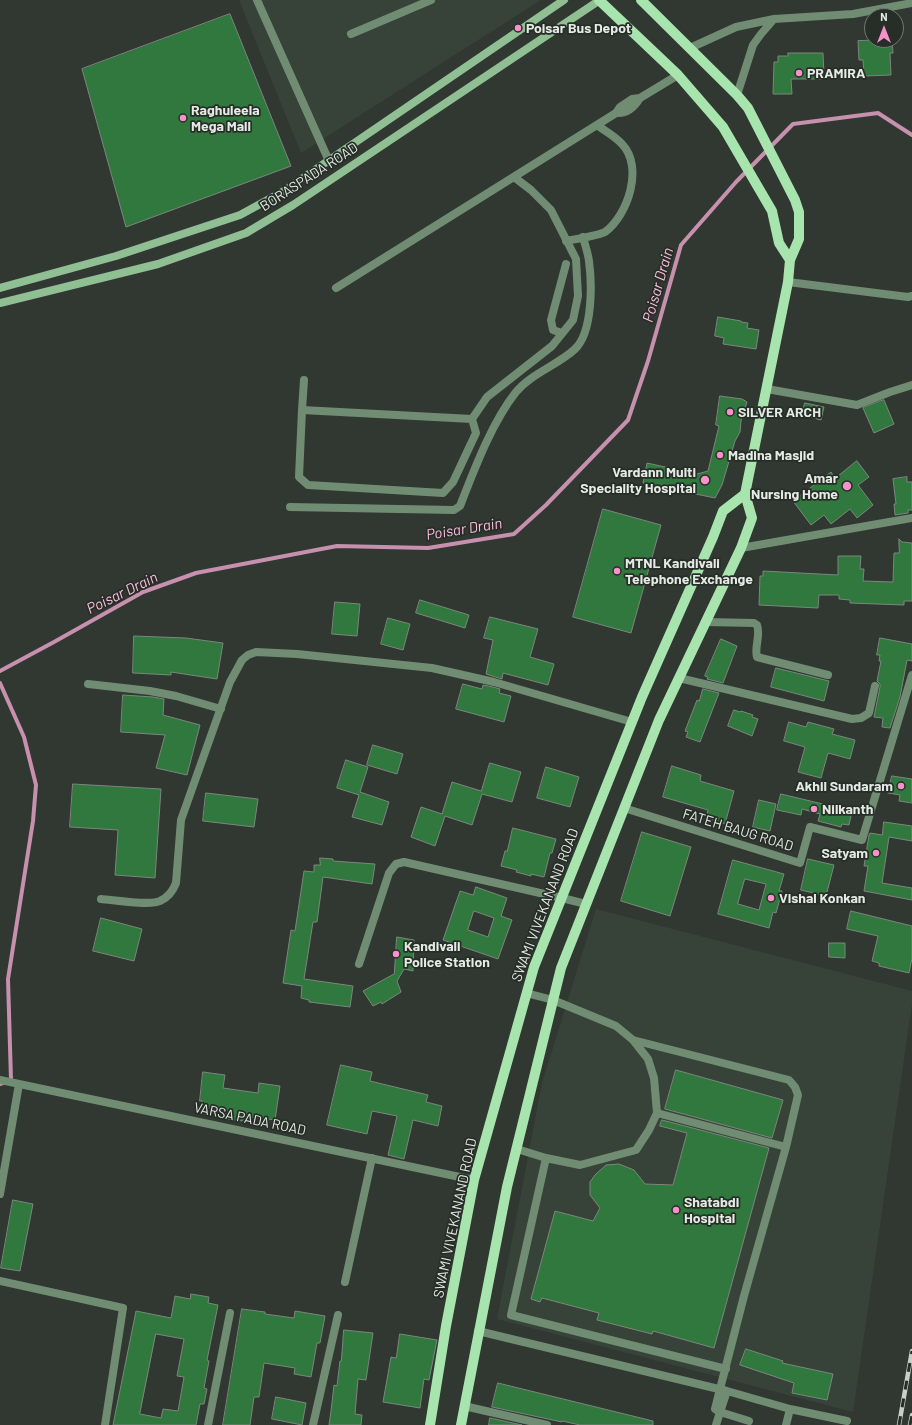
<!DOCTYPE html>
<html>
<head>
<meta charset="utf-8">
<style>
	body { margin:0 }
	#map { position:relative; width:912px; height:1425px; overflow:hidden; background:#303831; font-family:Barlow,sans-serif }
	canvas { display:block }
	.north { position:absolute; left:864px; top:8px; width:40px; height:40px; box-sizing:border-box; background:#262e27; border:1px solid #727973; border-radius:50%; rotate:0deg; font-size:11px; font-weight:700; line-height:16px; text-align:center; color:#e5eae5 }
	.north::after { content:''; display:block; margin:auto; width:14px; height:18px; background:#f890cb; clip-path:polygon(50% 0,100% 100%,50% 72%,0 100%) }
</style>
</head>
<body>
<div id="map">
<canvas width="912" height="1425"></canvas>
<div class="north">N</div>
</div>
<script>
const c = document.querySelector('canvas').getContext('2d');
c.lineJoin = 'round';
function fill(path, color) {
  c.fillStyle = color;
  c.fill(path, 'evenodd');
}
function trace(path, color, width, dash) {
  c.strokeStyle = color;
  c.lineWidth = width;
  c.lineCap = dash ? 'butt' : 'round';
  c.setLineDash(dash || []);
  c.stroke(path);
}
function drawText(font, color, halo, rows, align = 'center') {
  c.font = font + ' Barlow,sans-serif';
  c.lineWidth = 3.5;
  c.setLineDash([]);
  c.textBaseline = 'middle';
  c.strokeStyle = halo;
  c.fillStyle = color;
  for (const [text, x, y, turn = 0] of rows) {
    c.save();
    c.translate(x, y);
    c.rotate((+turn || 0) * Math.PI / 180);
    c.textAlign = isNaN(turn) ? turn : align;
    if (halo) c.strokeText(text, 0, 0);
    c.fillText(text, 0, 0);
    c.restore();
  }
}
fill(new Path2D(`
	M239,0H541L301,153Z
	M596,909L912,991V1004L853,1412L497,1319L542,1083Z`), '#374338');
trace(new Path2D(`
	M0,671L54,642L143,592L196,573L337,546L428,548L514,534L546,505L628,420L648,361L681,245L736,182L793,124L878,113L912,135
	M0,683L24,737L36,785L33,821L8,979L11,1080L0,1084`), '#c790ae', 4);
const building = new Path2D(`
	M230,14L291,166L126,227L82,69Z
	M892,40L893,53H890L891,75L864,76L863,60H859L858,41Z
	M788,53H823L824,76H823V79H791L792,94H773L774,62H778V56H788Z
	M718,317L741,321V322L748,323L747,328L759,330L756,349L723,344L724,338L715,336Z
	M720,396L742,399L747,402L741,421L740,432L735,441L722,485L715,498L643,483L647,463L697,474L708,471L719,426L716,425Z
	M884,400L894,424L874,433L863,408Z
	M805,403L824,407L821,420L802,415Z
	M857,461L869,477L858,485L873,505L857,518L850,509L831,524L824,515L811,525L793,501L831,472L835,478Z
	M907,477V482H912V510H908V513L895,515L894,504H896L893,479Z
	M603,509L661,525L631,633L573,617Z
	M899,539L902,542L912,543V601H904V605L850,603V600L839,599V595H819L818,608L759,605L760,576H763V571L838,575V556H861L860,569H864L863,581L893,582L894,553H899Z
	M420,600L469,615L465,628L416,613Z
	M335,602L360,604L357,636L332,634Z
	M490,617L538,629L530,657L554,664L548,685L503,673L502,679L486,674L493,640L484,638Z
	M388,618L410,624L403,650L381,644Z
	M134,636L186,638L223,643L217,679L171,672V675L133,673Z
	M880,638L912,644V661L907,660L900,697L890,728L882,727L883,718L874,717L880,687V684L877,681L881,661H879L880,655H877Z
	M721,639L737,646L723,683L707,679L708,677L705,676Z
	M776,668L829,681L824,701L771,687Z
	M463,684L482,689L483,685L493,687L500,689L499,693L511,696L504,722L456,709Z
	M703,689L719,693L700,742L686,737L688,732L685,731L697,700L699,701Z
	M123,695L153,697L164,699L163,715L200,725L187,775L156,768L165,735L121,732Z
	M734,710L740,712L741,711L753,715L752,717L758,719L752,736L728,726Z
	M789,722L806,727L808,722L834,729L832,734L855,740L850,759L828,753L821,778L798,772L805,747L784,741Z
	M373,745L403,754L397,774L367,765Z
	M346,760L368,767L360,792L389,802L382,825L352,817L359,795L337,788Z
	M490,763L521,772L512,802L482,794L472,825L445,816L435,846L411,837L421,807L442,814L452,782L481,791Z
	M672,766L701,775L700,781L734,791L725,824L706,818L708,810L663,797Z
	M546,767L579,777L570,807L537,798Z
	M892,776L912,779V803L899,801L900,795L888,793Z
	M73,784L161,789L155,878L115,875L118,830L70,827Z
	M206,793L258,799L254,827L203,821Z
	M781,794L852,811L849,825L842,824L841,827L818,821L820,814L802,809L801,815L777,810Z
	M759,800L776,804L770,831L753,827Z
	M884,822L912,826V841L889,837L882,883L912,888V900L864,891L868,866H864L869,835L870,833L882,835Z
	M513,828L556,839L552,853H550L544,877L531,874V876L516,872L517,870L501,866L505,851H507Z
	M642,832L691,847L670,916L621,901Z
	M320,858L333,859V861L375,864L372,884L323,877L317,922H313L304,979L353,986L350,1007L309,1002V1000L301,998L302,986L283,983L291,930L295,931L304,871L314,872V865H320Z
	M808,859L834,865L826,896L801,890Z
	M733,860L784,874L779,891H782L776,913L773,912L769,928L718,914ZM745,879L766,884L759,910L738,904Z
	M476,887L507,898L501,916L512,920L498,959L443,940L460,891L473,895ZM474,911L494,918L488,937L468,930Z
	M851,911L912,926V958L909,973L879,966V963L872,961L878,936L847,929Z
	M101,918L142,929L134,961L93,951Z
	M397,937L414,940L413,971L404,969L397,981L401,992L382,1004L381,1002L373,1006L363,991L394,974Z
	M829,943H845V958L829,957Z
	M341,1065L372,1072L370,1081L428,1095L426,1102L442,1106L438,1126L413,1120L404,1159L388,1155L397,1116L372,1111L367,1134L327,1125Z
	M676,1070L783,1100L772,1138L665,1109Z
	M203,1072L225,1075L223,1088L258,1093L259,1083L280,1086L275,1120L244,1116L243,1121L228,1119L229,1114L200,1110L202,1101H200Z
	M662,1120L769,1148L714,1348L653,1331L652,1334L597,1320L599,1313L542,1298L540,1302L531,1299L555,1211L593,1221L600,1208L590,1195V1182L595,1175L606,1165L619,1164L634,1170L645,1184L673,1185L687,1133L660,1126Z
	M13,1200L33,1204L20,1271L1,1268Z
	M191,1294L209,1297L208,1303L218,1305L207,1360L209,1361L204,1388L207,1389L204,1404H200L196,1425H113L136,1311L171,1318L175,1296L190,1299ZM156,1334L184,1339L177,1376L184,1377L178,1411L163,1409L161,1418L140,1414Z
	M242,1309L265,1312V1314L294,1318L295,1311L325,1316L320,1343H317L311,1377L294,1374L295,1368L264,1363L259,1397H254L250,1425H223Z
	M344,1330L373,1333L366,1380L358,1379L355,1414L362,1415L361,1425H329L331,1411L334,1385L337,1386L340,1361H341Z
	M400,1334L437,1340L429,1380L424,1379L420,1408L383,1402L391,1357L396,1358Z
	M746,1349L783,1361L782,1363L833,1374L827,1400L792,1393L794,1383L740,1365Z
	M498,1383L653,1421V1425H580L562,1421V1422L492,1407Z
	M276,1397L306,1403L302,1425L272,1419Z
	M490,1418L522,1425H489Z`);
fill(building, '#31783e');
trace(building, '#7c867d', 1);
trace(new Path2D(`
	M257,0L329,161
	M351,34L431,0
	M88,684L150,691L176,696L221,709
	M562,898L586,904
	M101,899C114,900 150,906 160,901C169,897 173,891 176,883L181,820L230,682L242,660L248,655L256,652L297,654L432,668L494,682L632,722
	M633,1040L789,1080L795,1087L798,1095L786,1147L744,1296L720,1389
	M657,1113L786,1147
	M517,1149L546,1158L580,1165L636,1150L649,1130L657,1113L654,1078L648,1059L633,1040L616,1026L553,1000L526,993
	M546,1158L511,1315L726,1369`), '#708d73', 8);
trace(new Path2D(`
	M690,48L736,27L774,19L853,14L912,3
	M737,95L753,45L761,34L774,19
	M616,113C627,114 634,108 640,98
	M566,241C574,239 598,236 605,232C628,215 644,167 622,144C615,136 605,131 597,125
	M788,282L908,297L912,296
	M336,288L616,113L620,107L632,99L640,98L678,75
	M562,333L553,330L551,320L566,264
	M767,389L857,405L890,392L912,385
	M302,410L304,380
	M472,419L302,410L299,477L308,485L443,493L453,482L476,433L472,419L487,397L552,346L573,320L578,296L576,259L551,210L531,190L514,177
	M290,507L454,510L460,506C474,470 492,422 516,392C532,373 558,365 575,349C593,332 592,283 589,261C588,253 585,245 583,237
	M741,548L912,518
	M705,622L754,623L757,625C761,635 754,647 757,657L828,675
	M679,678L852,719L861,718L869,713L875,686
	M624,808L800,863L810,827L862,840L912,675
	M359,964L389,873L396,864L404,862L562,898
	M0,1080L474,1180
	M0,1194L19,1084
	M0,1281L123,1308L105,1425
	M345,1282L372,1158
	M478,1331L727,1391L790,1409L847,1421
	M727,1391L720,1412L749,1421
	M464,1406L547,1425
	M208,1425L230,1313
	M313,1425L338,1315
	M716,1425L720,1412L715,1409L720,1389
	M786,1425L790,1409`), '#708d73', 8);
trace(new Path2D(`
	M0,288L116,256L240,215L284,191L564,0
	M0,303L158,264L246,233L293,205L600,0`), '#90bf94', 8);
trace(new Path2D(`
	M641,0L737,95L748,108L795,200L799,212V239L790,260
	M430,1425L446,1326L474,1180L534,967L642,697L713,537L723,511L745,494
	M461,1425L507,1187L561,968L659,720L741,548L752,518L745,494L788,282L790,260L779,243L772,211L723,127L678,75L599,0`), '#a8e5ae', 10);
const rail = new Path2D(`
	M899,1425L912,1351
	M910,1425L912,1415`);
trace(rail, '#c8cec8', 4.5);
trace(rail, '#262e27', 3, [9]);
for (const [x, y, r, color] of [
	[518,28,4,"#f890cb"],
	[799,73,4,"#f890cb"],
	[183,118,4,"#f890cb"],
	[730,412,4,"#f890cb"],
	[720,455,4,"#f890cb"],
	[705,480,5,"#f890cb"],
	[847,486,5,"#f890cb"],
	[617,571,4,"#f890cb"],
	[901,786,4,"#f890cb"],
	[814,809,4,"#f890cb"],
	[876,853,4,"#f890cb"],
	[771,898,4,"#f890cb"],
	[396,954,4,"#f890cb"],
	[676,1210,4,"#f890cb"]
]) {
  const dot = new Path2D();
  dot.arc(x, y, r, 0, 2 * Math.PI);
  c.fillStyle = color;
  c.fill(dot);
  trace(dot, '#262e27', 1.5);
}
drawText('bold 14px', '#e5eae5', '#262e27', [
	["Poisar Bus Depot",526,28],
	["PRAMIRA",807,73],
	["Raghuleela",191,110],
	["Mega Mall",191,126],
	["SILVER ARCH",738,412],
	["Madina Masjid",728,455],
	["Vardann Multi",696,472,"right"],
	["Speciality Hospital",696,488,"right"],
	["Amar",838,478,"right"],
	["Nursing Home",838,494,"right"],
	["MTNL Kandivali",625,563],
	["Telephone Exchange",625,579],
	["Akhil Sundaram",893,786,"right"],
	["Nilkanth",822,809],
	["Satyam",868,853,"right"],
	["Vishal Konkan",779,898],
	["Kandivali",404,946],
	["Police Station",404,962],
	["Shatabdi",684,1202],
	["Hospital",684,1218]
], 'left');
drawText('14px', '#e5eae5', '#262e27', [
	["BORASPADA ROAD",309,177,-33],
	["FATEH BAUG ROAD",738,830,17],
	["SWAMI VIVEKANAND ROAD",545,905,-69],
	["VARSA PADA ROAD",250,1119,12],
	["SWAMI VIVEKANAND ROAD",455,1218,-78]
]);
drawText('italic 15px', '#febddf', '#262e27', [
	["Poisar Drain",658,285,-74],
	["Poisar Drain",464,529,-9],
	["Poisar Drain",122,593,-26]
]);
</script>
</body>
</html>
